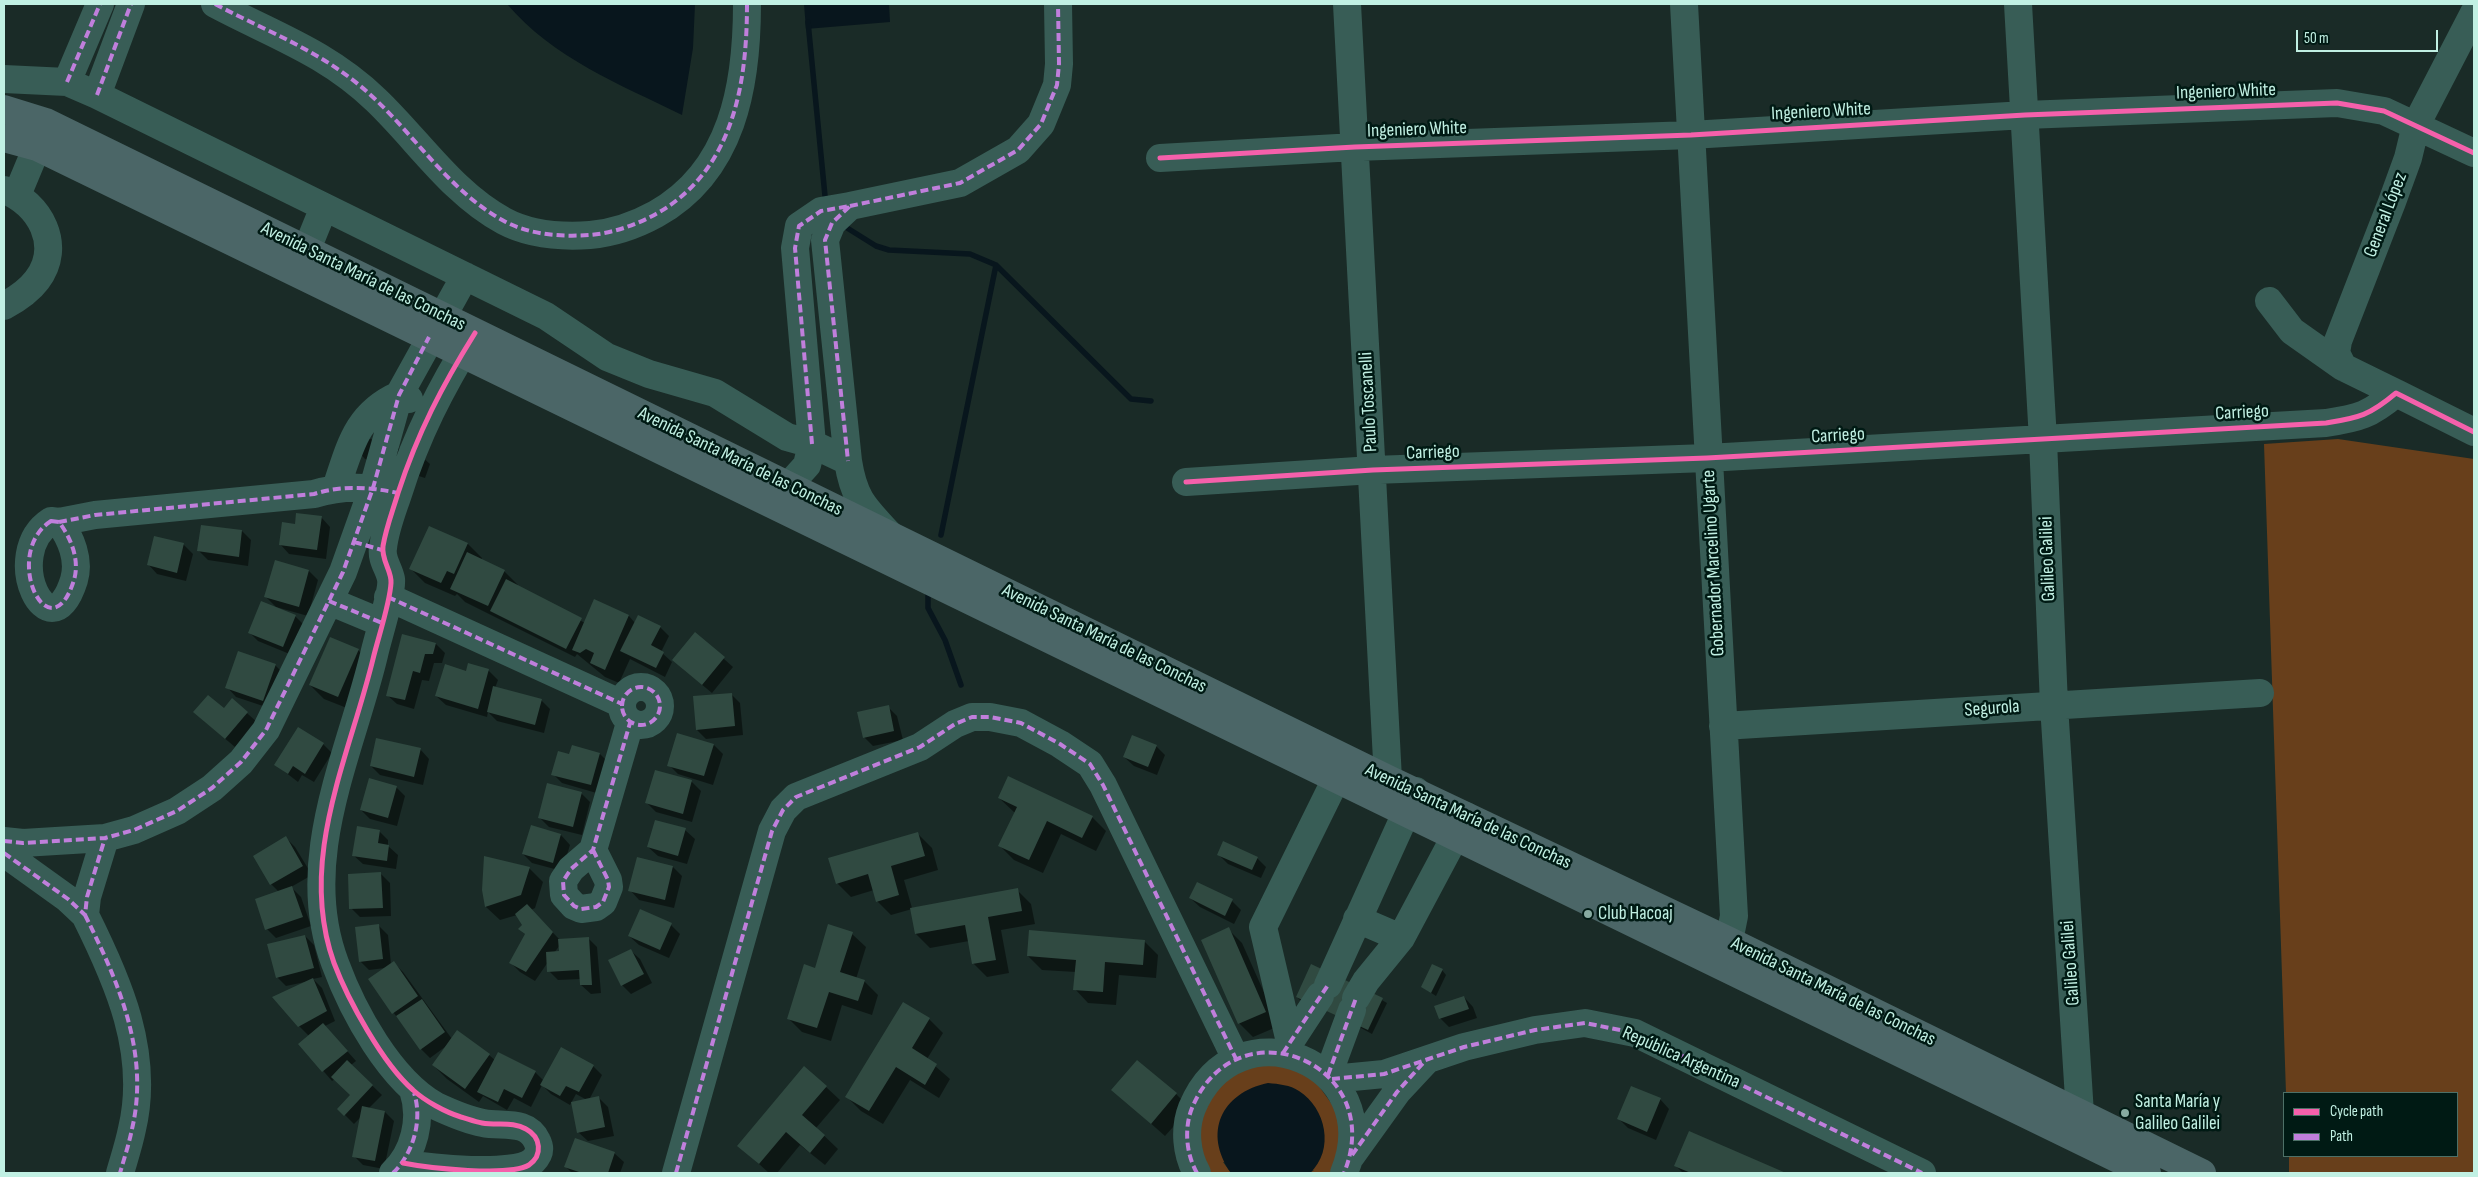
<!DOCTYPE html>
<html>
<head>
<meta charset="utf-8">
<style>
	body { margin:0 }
	#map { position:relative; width:2478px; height:1177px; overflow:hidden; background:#1a2b27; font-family:"Sofia Sans Condensed",sans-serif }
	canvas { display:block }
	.frame { position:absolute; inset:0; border:5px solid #c1f0e3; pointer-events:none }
	.legend { position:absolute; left:2283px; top:1092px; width:175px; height:65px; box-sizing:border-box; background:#001a14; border:1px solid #4d7067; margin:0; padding:6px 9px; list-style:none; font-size:15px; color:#c1f0e3 }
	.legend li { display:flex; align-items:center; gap:10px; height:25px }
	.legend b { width:25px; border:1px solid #4d7067 }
	.scale { position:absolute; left:2296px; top:30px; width:142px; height:22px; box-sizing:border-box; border:2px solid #c1f0e3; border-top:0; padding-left:6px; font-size:15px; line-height:18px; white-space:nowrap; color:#c1f0e3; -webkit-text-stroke:4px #001a14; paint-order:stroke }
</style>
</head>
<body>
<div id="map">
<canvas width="2478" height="1177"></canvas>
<div class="frame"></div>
<ul class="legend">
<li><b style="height:6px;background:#f560ab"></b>Cycle path</li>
<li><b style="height:6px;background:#c07fdc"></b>Path</li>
</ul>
<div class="scale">50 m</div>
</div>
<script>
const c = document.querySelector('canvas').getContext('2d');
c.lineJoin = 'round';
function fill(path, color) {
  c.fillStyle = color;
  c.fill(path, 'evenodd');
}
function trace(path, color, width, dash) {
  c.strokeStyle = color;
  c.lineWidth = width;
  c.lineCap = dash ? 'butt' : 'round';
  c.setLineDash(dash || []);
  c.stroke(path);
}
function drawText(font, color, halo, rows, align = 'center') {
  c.font = font + ' "Sofia Sans Condensed",sans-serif';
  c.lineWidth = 5;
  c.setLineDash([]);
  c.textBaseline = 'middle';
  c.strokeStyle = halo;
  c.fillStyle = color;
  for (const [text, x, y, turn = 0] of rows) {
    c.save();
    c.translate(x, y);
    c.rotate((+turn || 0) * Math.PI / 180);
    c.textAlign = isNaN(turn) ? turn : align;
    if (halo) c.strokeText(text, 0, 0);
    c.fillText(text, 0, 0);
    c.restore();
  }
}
fill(new Path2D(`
	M2338,439L2474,459V1173H2289V1156H2457V1093H2286L2264,444Z
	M1267,1061L1308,1071L1344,1121L1334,1173H1310L1314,1170L1223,1162L1231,1173H1207L1198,1150L1202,1108L1227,1075Z`), '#683f1b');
fill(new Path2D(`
	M507,4H695L693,48L682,115C619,84 553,58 507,4Z
	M804,4H889L890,22L806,29Z
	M1268,1083C1279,1084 1290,1085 1299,1091C1326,1108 1335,1150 1310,1173H1231C1203,1133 1221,1093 1268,1083Z`), '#08161d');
fill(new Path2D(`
	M361,436L420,455L430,464L425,478L365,459L356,449Z
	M321,517L330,527L326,559L289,554L280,544Z
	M430,527L468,544L482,558L481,560L504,571L518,585L517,587L585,623L595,601L629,616L635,623L660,627L669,636L661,652L672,662L665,677L630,659L619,683L605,677L577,654L575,657L465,602L457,594L455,596L425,583L411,569Z
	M242,531L251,540L248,566L208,560L199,551Z
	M155,537L184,545L193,554L186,581L157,574L148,564Z
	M276,562L309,571L318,580L308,616L276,607L266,597Z
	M295,616L305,626L292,655L258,641L249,632Z
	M696,634L733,667L712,693L683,669Z
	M403,636L436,644L445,653L442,663H434L429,681L422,680L414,709L397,704L387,695Z
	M358,650L372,664L352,710L324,699L310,685Z
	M275,665L284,674L272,709L236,697L227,687Z
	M489,671L498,680L495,688L541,700L550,709L544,733L497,721L488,712L487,717L446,705L436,696L467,672Z
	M731,694L740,703L743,735L706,739L697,730Z
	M232,700L257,722L235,747L204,721L224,709Z
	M888,707L897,716L903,740L873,746L864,737Z
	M323,744L332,753L314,782L302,775L298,782L276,765Z
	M714,745L723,754L713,785L678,774L669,765Z
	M1156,746L1165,755L1157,775L1134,766L1124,757Z
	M420,749L429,759L423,785L380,775L371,766Z
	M600,754L609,763L600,794L562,783L553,774L570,756Z
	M655,771L692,782L701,791L692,822L656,812L647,803Z
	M396,787L405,796L397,826L370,819L361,810Z
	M581,793L590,802L582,835L549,827L540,818Z
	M999,798L1092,817L1106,831L1096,851L1061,834L1043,873L1014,860L1000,846L1015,813Z
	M531,827L561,835L570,845L562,871L532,863L523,854Z
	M685,830L695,839L687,864L658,856L648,847Z
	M379,831L388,840V846L398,855L396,869L363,864L353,855Z
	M918,834L932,848L938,870L904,880L912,908L1017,890L1031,904L1035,924L1001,930L1009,973L987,977L973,963L969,941L930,948L916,934L912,909L891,915L877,901L874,890L851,897L837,883Z
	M286,838L295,847L312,875L291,887L301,897L311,926L276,938L267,929L279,892L271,884L255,856Z
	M1219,855L1257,858L1266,867L1261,878L1228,864Z
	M673,867L682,876L674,908L639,900L630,890Z
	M529,868L543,882L535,908L531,910L560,940L588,938L597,947L601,993L591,994L581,985V979L558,980L549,971L548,962L535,981L520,972L511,963L526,935L519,929L523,925L517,915L500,920L486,907L483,890ZM560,945V952L554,953Z
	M381,874L390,883L391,916L360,917L351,908Z
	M1190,898L1232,901L1241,910L1234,924L1200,907Z
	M671,925L680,934L669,958L639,945L629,936Z
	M379,926L388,935L391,964L394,963L403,972L452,1039L489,1055L495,1060L535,1072L544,1081L593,1066L602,1075L589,1100L599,1098L608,1107L614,1136L588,1141L578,1132L587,1100L576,1094L570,1105L551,1094L542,1085L531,1107L514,1098L507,1110L483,1096L479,1102L447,1079L433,1065L445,1047L430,1058L421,1049L369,980L385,968L369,970L360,961Z
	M1228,929L1242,943L1279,1026L1253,1037L1239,1023Z
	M852,934L866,947L856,979L864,981L878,995L872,1015L842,1005L831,1041L802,1032L788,1018L815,969Z
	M305,936L314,945L322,977L313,979L322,988L335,1021L325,1026L356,1061L351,1065L382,1095L368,1109L385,1112L394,1121L384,1169L363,1165L354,1156L362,1116L354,1124L339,1109L352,1095L335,1079L332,1081L300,1044L309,1036L299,1026L305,982L286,986L277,977Z
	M1144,941L1158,955L1156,978L1119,975L1116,1005L1088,1003L1075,989L1076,972L1042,970L1028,956Z
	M630,950L640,959L652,983L631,994L622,985Z
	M1442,970L1446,975L1436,996L1422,987Z
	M1366,991L1387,1003L1372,1034L1328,1010L1301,1001L1297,997Z
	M1464,997L1473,1007L1477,1018L1449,1027L1440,1018Z
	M929,1019L943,1033L927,1059L950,1079L939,1098L910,1080L883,1124L861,1111L847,1097Z
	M826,1087L840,1100L816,1128L838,1149L825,1165L800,1145L777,1173H769L739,1146Z
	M1113,1090L1176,1094L1190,1108L1165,1136Z
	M1660,1099L1669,1109L1656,1140L1628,1128L1619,1119Z
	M1690,1133L1783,1173H1683L1675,1165Z
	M614,1153L624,1162L620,1173H572L566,1167Z`), '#0007');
trace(new Path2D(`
	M808,22L825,196
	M844,226L876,246L889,250L970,254L996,265
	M941,535L996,265L1131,399L1151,401
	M928,594V608L945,640L961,685`), '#08161d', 5.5);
fill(new Path2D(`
	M296,513L322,516L317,550L279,545L282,522L295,524Z
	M201,525L242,530L239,557L197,551Z
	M429,526L468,543L454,574L447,571L441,583L409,569Z
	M154,536L184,543L177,573L147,565Z
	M467,552L505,570L488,606L450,589Z
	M275,560L309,570L299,607L264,597Z
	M506,579L582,618L566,649L490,611Z
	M594,599L629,615L605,670L590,663L594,653L586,649L580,653L572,650Z
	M261,601L296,615L283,647L248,633Z
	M638,615L661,626L651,645L664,652L656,668L620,651Z
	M695,632L725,657L702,685L672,660Z
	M402,634L436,643L433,654H425L420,673L413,671L405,700L386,696Z
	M330,637L359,649L338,697L309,685Z
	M238,651L276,664L263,701L225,688Z
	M468,663L489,669L478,709L435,696L445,664L466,671Z
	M493,686L542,699L535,725L487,712Z
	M732,693L735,726L696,730L693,696Z
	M208,695L224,708L232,698L248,712L225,739L193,712Z
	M889,705L894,731L863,738L857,712Z
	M298,727L324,743L305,774L293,766L288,774L274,765Z
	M677,733L714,744L704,776L667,766Z
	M1132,735L1157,745L1148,767L1123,757Z
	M376,738L421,748L414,777L370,766Z
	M572,745L600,753L591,785L551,775L558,751L569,754Z
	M655,770L692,780L683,814L645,803Z
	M1008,776L1093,816L1082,838L1047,821L1029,860L998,846L1017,807L998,798Z
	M369,778L397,786L388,818L360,810Z
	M547,783L582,792L573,827L538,818Z
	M655,820L686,828L678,856L647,847Z
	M531,825L561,834L553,863L522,854Z
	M357,826L380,830L378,843L389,845L387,861L352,856Z
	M918,832L925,856L891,866L899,895L876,902L868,874L836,884L828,858Z
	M286,836L303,866L270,885L253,856Z
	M1223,841L1258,857L1252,870L1217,855Z
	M484,856L530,867L521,895L485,907L482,890Z
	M637,857L673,866L665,900L628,891Z
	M381,872L383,908L349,909L348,874Z
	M1197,882L1233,899L1225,916L1189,898Z
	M292,886L303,917L265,930L255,899Z
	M1018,888L1022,911L988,917L996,960L972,964L965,925L915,934L910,908Z
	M527,904L553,932L526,972L509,963L525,934L518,929L522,925L515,914Z
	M640,909L672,923L660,950L628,936Z
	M379,924L383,959L359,962L355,927Z
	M828,924L853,932L840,972L865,980L858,1001L829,992L817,1028L787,1019L804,964L815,968Z
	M1229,927L1266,1012L1238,1024L1201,940Z
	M1029,930L1145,940L1143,965L1105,962L1103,992L1073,990L1076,960L1027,956Z
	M305,935L314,968L276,978L267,944Z
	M589,937L592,985H580L579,970L547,972L546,952L559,951L558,939Z
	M631,949L644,974L621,986L608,960Z
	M394,961L418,996L392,1014L368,979Z
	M1311,964L1383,998L1368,1030L1296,997Z
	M1432,964L1443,969L1431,993L1421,987Z
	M313,978L327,1011L298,1027L272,997Z
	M1464,996L1469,1009L1439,1019L1434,1006Z
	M422,999L445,1032L420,1050L396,1016Z
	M903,1002L930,1018L912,1048L937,1064L925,1085L896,1067L869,1111L845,1097Z
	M323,1023L348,1051L322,1072L298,1044Z
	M457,1030L490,1054L465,1089L432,1065Z
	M561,1047L594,1065L579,1092L566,1086L560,1096L540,1085Z
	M498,1052L536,1071L522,1098L504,1089L498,1102L477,1092Z
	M347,1060L373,1085L344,1116L337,1109L350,1095L331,1077Z
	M1137,1060L1177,1093L1151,1124L1111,1090Z
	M804,1066L827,1086L802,1115L825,1135L810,1153L786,1132L759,1164L737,1146Z
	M1631,1086L1661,1098L1647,1132L1617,1119Z
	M599,1096L605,1127L577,1133L571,1102Z
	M362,1106L385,1111L375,1161L352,1157Z
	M1689,1131L1786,1173H1691L1674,1166Z
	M575,1138L615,1152L608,1173H582L564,1167Z`), '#304a41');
trace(new Path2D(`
	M215,4C273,35 326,52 376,100C418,140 452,193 504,221C530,235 561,237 590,235C613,233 636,225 656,214C733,171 747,85 747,4
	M1347,4L1388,779L1380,799
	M1684,4L1734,916L1729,941
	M2018,4L2043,440L2054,705L2080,1114
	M4,79L67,82L97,95L546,316L607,357L649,374L715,393L787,437L812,444L848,461
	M67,82L100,4
	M97,95L131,4
	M1160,158L1355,147L1691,135L2025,115L2337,103L2384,111L2474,153
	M4,190C40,203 63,246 37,280C28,292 17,299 4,306
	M17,195L37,147
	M850,206L960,183L1018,150L1041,124L1057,85L1059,64L1058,4
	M307,249L324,207
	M2269,301L2292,331L2343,367
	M2396,393L2343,367L2336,353L2338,341L2392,202L2408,158L2416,125L2474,13
	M1186,482L1373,470L1707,458L2326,423C2359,418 2370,415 2396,393L2474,432
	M789,485L807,465L812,444L795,248L799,226L821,211L850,206L832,223L825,240L848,461C854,499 864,507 889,534
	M336,488C350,447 356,414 399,395L409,399
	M51,521L59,522C71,538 80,560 74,580C50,657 0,554 51,521Z
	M59,522L95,515L314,494C340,486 363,486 389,491
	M388,597L622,704
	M329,601L382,623
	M622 706a19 19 0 1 1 38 0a19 19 0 1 1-38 0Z
	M1723,726L2260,693
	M4,841L23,843L105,838L134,830L177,811L212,788L241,762L266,730L343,572L373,488L399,395L465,276
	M593,850L608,880L609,887L603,902L596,907L581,909L574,906L564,895L563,881L571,869L593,850L630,723
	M4,853L68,899L85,915L87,897L105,838
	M85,915C118,981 150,1053 132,1129C129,1144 124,1159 120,1173
	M1357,919L1401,938
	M1328,985L1416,791
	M1356,998L1366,981L1401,938L1466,816
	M1290,1042L1263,927L1337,777
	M1284,1051L1320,996
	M1328,1075L1352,1010
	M1332,1079L1384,1074L1464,1047L1535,1030L1585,1023L1635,1033L1922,1173
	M1351,1156L1397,1092L1425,1062
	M403,1163C429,1168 515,1177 533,1161C539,1155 541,1149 537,1141C527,1119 502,1127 483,1123C467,1120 451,1113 436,1106C390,1080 353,1012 335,963C296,860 350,755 374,655C377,640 393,591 391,579C389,568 381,560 383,548C385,529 392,512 398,494C417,434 441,388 474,334
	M393,1173C414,1153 423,1119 413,1090
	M676,1173L772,831L783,810L796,797L920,747L955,724L972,717H990L1021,723L1060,744L1090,764L1103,785L1236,1059
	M1197,1173C1186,1154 1184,1128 1192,1108C1236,1001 1389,1063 1344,1173`), '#385d56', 28);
trace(new Path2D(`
	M4,109L46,122L1388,779L1729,941L2202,1173
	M4,138L37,147L2147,1173`), '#4b6667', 28);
trace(new Path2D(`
	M215,4C273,35 326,52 376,100C418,140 452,193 504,221C530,235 561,237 590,235C613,233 636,225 656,214C733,171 747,85 747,4
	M67,82L100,4
	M97,95L131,4
	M850,206L960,183L1018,150L1041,124L1057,85L1059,64L1058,4
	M812,444L795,248L799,226L821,211L850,206L832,223L825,240L848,461
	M51,521L59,522C71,538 80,560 74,580C50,657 0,554 51,521Z
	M59,522L95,515L314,494C343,485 369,487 398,493
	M354,542L382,550
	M388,597L622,704
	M329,601L382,623
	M622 706a19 19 0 1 1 38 0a19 19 0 1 1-38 0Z
	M4,841L23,843L105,838L134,830L177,811L212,788L241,762L266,730L343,572L373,488L399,395L429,337
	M593,850L608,880L609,887L603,902L596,907L581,909L574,906L564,895L563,881L571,869L593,850L630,723
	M4,853L68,899L85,915L87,897L105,838
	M85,915C118,981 150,1053 132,1129C129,1144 124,1159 120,1173
	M1283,1053L1328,985
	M1328,1075L1356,998
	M1332,1079L1384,1074L1464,1047L1535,1030L1585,1023L1635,1033L1922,1173
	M1352,1155L1397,1092L1424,1062
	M393,1173C413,1154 423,1120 414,1093
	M676,1173L772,831L783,810L796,797L920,747L955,724L972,717H990L1021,723L1060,744L1090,764L1103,785L1236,1059
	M1197,1173C1186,1154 1184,1128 1192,1108C1236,1001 1389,1063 1344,1173`), '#c07fdc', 4, [8, 4]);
trace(new Path2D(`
	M1160,158L1355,147L1691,135L2025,115L2337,103L2384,111L2474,153
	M1186,482L1373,470L1707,458L2326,423C2359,418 2370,415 2396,393L2474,432
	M403,1163C428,1168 509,1177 529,1165C543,1155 541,1137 526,1129C513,1121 497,1126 482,1123C475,1122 468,1119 461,1117C445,1112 425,1101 413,1090C383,1064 348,1000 334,963C297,860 349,758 373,659C378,638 390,603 391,583C392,571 381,560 383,546C386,528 393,510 398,493C418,432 442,386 475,333`), '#f560ab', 5);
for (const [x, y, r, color] of [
	[1588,914,5,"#87aba1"],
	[2125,1113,5,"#87aba1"]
]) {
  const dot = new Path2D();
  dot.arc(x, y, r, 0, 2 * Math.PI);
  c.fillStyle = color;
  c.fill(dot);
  trace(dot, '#001a14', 2);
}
drawText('19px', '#c1f0e3', '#001a14', [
	["Ingeniero White",2226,92,-2],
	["Ingeniero White",1821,112,-3],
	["Ingeniero White",1417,130,-2],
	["General López",2386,215,-69],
	["Avenida Santa María de las Conchas",363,277,26],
	["Paulo Toscanelli",1369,402,-93],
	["Carriego",2242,413,-3],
	["Carriego",1838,436,-3],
	["Carriego",1433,453,-2],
	["Avenida Santa María de las Conchas",740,462,26],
	["Galileo Galilei",2048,559,-92],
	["Gobernador Marcelino Ugarte",1714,563,-93],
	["Avenida Santa María de las Conchas",1104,639,26],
	["Segurola",1992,709,-4],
	["Avenida Santa María de las Conchas",1468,817,25],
	["Galileo Galilei",2071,963,-94],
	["Avenida Santa María de las Conchas",1833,992,26],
	["República Argentina",1681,1058,24]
]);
drawText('19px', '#c1f0e3', '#001a14', [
	["Club Hacoaj",1598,914],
	["Santa María y",2135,1102],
	["Galileo Galilei",2135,1124]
], 'left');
</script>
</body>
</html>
